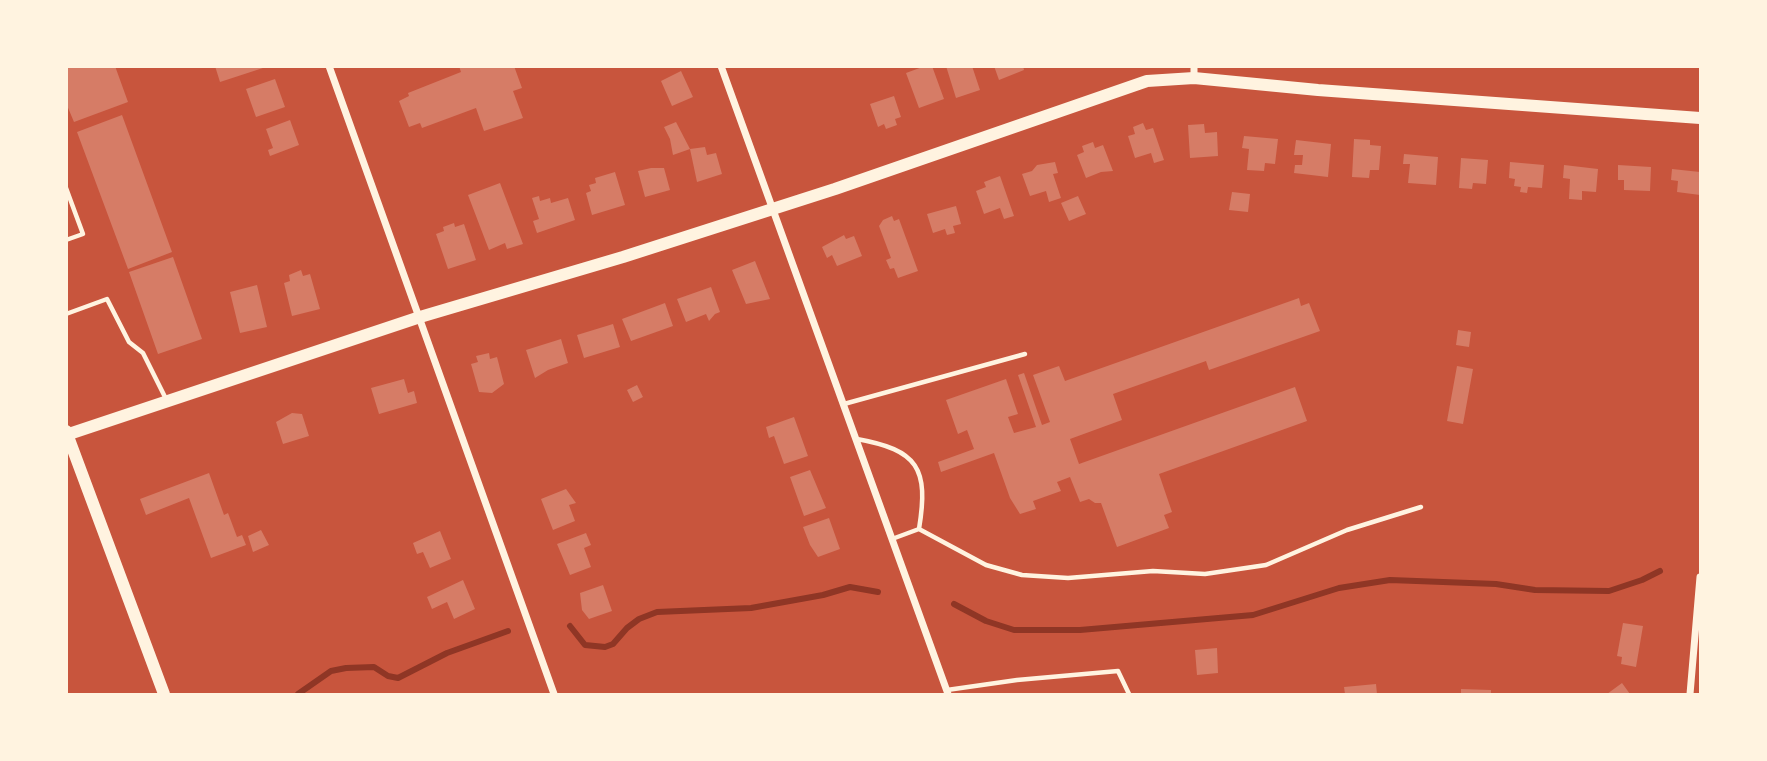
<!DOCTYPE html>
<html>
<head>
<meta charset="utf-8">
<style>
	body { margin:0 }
	#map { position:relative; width:1767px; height:761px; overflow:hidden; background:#c8553d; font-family:Commissioner,sans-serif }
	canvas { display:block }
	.frame { position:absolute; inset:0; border:68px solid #fff3e0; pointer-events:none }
</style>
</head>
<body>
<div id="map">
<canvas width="1767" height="761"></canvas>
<div class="frame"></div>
</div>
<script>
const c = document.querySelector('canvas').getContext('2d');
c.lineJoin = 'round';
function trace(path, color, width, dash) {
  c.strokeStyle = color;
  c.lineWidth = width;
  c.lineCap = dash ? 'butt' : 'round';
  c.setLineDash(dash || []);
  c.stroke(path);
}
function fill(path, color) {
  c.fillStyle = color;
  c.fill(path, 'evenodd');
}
trace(new Path2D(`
	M954,604L986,621L1014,630H1080L1253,615L1339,588L1390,580L1496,584L1535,590L1609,591L1642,580L1660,571
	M570,626L585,645L605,647L613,644L627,628L639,619L657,612L751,608L823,595L850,587L878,592
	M298,694L331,671L346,668L374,667L388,676L398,678L447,653L508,631`), '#8f3625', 6);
fill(new Path2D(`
	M66,66H115L128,102L74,122L66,103Z
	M215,66H265L266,67L220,82Z
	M459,66H514L522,88L513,91L523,118L484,131L476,108L422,128L420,123L409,127L399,101L409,96L408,93L461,72Z
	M925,66H932L944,99L919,108L906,73Z
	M946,66H972L980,90L956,98Z
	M994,66H1023L1024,70L999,80Z
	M681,71L693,97L672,106L661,81Z
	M275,79L285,107L256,117L246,89Z
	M894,96L901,117L895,119L897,125L886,129L884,124L878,127L870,104Z
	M122,115L172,252L128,269L77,132Z
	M290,120L299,145L270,156L268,150L273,148L266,129Z
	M676,122L690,149L673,155L670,139L664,127Z
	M1143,123L1146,130L1153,128L1164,160L1154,163L1151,153L1135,158L1128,136L1135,134L1133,127Z
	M1204,124L1205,133L1217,132L1218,156L1190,158L1188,125Z
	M1244,136L1278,139L1275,164L1265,163L1264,171L1247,170L1249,149L1242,148Z
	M1354,139L1370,140V145L1381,146L1379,170H1370L1369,178L1352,177Z
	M1296,140L1331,144L1328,177L1294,173L1295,165H1302L1303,155H1294Z
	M1093,142L1095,148L1103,145L1113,171L1101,172L1086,178L1077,155L1084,152L1082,146Z
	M705,147L707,155L716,153L722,174L697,182L690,149Z
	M1404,154L1438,157L1436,185L1408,183L1410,164H1403Z
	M1461,158L1488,160L1486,184L1473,183L1472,189L1459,188Z
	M1055,162L1058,173L1053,174L1061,198L1049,202L1046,191L1030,196L1022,174L1032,171L1037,165Z
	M1510,162L1544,165L1542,188L1528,187L1527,193L1520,192L1521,187L1514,186L1515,179L1509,178Z
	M1564,165L1598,169L1596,192L1582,191V200L1569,199L1570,179L1563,178Z
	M1618,165L1651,167L1650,191L1624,190V180H1618Z
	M651,168H664L670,190L645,197L638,171Z
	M1672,169L1700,172V195L1677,192L1678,181L1671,180Z
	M615,172L625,205L592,215L586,193L591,191L589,185L596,183L595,178Z
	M1000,176L1014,216L1004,219L1000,208L984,214L976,191L986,187L984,182Z
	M500,183L523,244L507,249L505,243L489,250L468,195Z
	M1232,192L1250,194L1248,212L1229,210Z
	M539,196L540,201L550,198L551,203L568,198L575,220L537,233L533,221L539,219L532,198Z
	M1078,196L1086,214L1069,221L1061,203Z
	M956,206L961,224L953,226L955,233L947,235L945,229L933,233L927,214Z
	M892,216L894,221L899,219L918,271L898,278L894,268L890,269L886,260L891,258L879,226L883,220Z
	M454,223L455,227L464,224L476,260L448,269L436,234L444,231L443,227Z
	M844,235L846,239L854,236L862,256L837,266L832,255L827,258L822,247Z
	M173,257L202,339L158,354L129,272Z
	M755,261L770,299L746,304L732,270Z
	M301,270L303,276L310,274L320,309L292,316L284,283L290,281L289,275Z
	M257,285L267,327L240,333L230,292Z
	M711,287L720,312L715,314L709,321L706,314L686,322L677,299Z
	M1299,298L1301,306L1309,303L1320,331L1209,370L1206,361L1113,394L1122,420L1070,439L1079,464L1295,387L1307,421L1159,474L1172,512L1164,515L1169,528L1117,547L1101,503H1095L1089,499L1080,502L1070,477L1057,482L1061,491L1033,501L1036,509L1020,514L1010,498L994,453L941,472L938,462L974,449L967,430L958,434L946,400L1006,379L1018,414L1008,417L1014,433L1036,427L1018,375L1024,373L1042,425L1050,422L1033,375L1059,366L1065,381Z
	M665,303L673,326L631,341L622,319Z
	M613,324L620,347L584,358L577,335Z
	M1458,330L1471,332L1469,347L1456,345Z
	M561,339L568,363L548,370L535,378L526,350Z
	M489,353L490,359L497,357L504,384L492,393L479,392L471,364L478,362L476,356Z
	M1457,366L1473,369L1463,424L1447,421Z
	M404,379L408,393L414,391L417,403L379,414L371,388Z
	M637,385L643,397L633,402L627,390Z
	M292,413L302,414L309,436L283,444L276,422Z
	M794,417L808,456L784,464L774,436L769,438L766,427Z
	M810,470L826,508L804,516L790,477Z
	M209,473L224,515L228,513L237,537L242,535L246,545L211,558L189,498L146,515L140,499Z
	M566,489L576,503L569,505L575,521L553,530L541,499Z
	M829,518L840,549L818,557L810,545L803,527Z
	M261,530L269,545L253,552L248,536Z
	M440,531L451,559L430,568L423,552L417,554L413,543Z
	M586,533L591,545L584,548L591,567L570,575L557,544Z
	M463,580L475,609L454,619L447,602L432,609L427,597Z
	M603,585L612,611L589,619L582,610L580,593Z
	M1623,623L1643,626L1636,667L1621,664L1622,657L1617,656Z
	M1217,648L1218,673L1197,675L1195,650Z
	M1622,683L1630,694H1607Z
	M1376,684L1377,694H1345L1344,687Z
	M1461,689L1491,690V694H1461Z`), '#d67c66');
trace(new Path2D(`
	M66,188L83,234L66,240
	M66,314L107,299L129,342L143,353L166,399
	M844,404L1025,354
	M857,439C918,450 929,468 919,529L892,539
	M919,529L986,565L1022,575L1068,578L1153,571L1205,574L1266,565L1347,530L1421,507
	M947,690L1017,680L1118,671L1129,694`), '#fff3e0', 4.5);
trace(new Path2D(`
	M329,66L554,694
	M721,66L948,694
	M1194,66V78
	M1690,694L1700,577`), '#fff3e0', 7);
trace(new Path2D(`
	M66,435L420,317L623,257L835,189L1147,81L1194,78L1318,90L1700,118`), '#fff3e0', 12);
trace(new Path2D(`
	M66,431L164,694`), '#fff3e0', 12);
</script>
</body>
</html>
